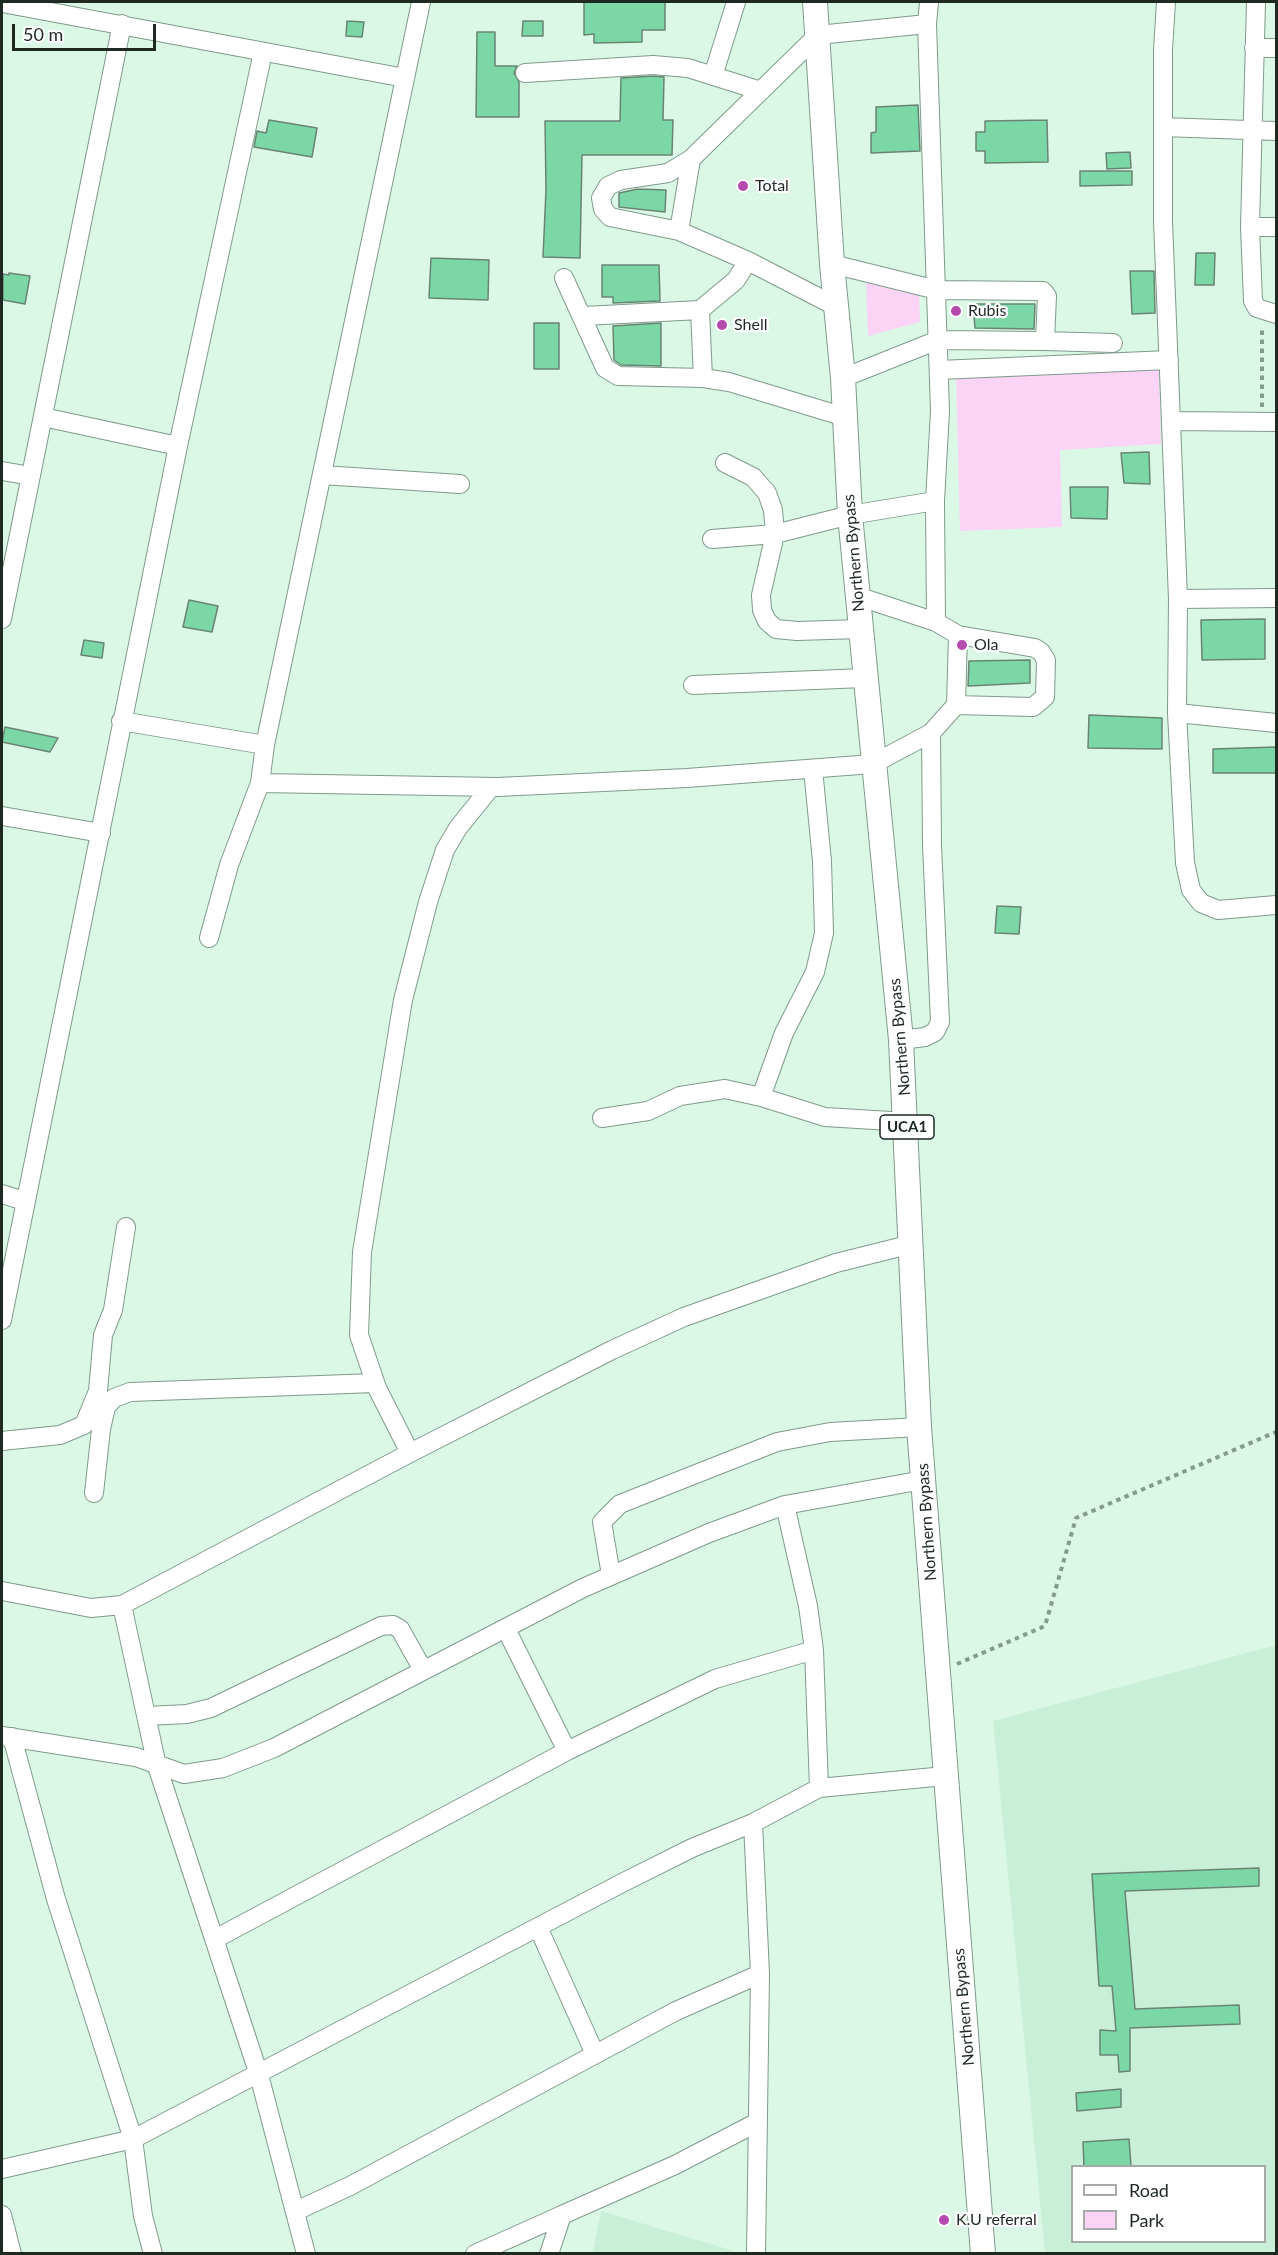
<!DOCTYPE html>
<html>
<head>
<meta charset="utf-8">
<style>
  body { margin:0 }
  #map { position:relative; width:1278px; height:2255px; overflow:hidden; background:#dbf8e7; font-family:Lato,sans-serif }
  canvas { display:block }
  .frame { position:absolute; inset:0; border:3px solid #1e2922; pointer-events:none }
  .legend { position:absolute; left:1071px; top:2165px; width:195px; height:78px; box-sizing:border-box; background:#fff; border:2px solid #a5a9a7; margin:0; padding:8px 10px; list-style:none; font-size:18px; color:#1e2922 }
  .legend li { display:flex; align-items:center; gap:12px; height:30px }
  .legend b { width:30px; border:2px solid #a5a9a7 }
  .scale { position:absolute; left:12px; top:24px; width:144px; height:27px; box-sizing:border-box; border:3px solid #1e2922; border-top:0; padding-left:8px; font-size:18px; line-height:21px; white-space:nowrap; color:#1e2922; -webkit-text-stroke:4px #fff; paint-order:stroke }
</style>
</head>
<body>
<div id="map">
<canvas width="1278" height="2255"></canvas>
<div class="frame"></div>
<ul class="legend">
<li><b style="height:8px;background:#fff"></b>Road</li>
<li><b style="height:16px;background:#fad3f5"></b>Park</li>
</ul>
<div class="scale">50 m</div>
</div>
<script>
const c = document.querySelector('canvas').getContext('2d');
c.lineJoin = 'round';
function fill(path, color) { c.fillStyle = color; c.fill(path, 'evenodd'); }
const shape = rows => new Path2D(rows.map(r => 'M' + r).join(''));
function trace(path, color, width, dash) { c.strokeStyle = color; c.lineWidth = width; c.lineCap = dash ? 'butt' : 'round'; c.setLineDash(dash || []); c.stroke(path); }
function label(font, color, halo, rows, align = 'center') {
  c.font = font + ' Lato,sans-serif'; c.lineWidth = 4.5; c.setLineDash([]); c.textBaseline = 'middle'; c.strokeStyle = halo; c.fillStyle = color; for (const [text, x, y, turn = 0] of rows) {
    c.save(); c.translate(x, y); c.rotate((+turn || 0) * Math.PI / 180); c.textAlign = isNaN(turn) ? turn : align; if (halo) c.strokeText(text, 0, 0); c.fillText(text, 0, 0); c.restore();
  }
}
const built = shape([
  [1276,1645,1276,2253,1045,2253,993,1721],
  [1072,2166,1264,2166,1264,2242,1072,2242],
  [601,2211,734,2251,734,2253,593,2253]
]);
const green = shape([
  [866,282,919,291,920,322,868,336],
  [1159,367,1161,444,1060,450,1062,527,960,531,956,374]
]);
const building = shape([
  [584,2,665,2,665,30,642,30,642,42,594,43,594,34,584,35,584,2],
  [347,21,364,22,362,37,346,36,347,21],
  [523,21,543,21,543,36,522,36,523,21],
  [477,32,495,32,495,66,517,66,514,73,519,82,519,117,476,117,477,32],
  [653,76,664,77,663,120,673,120,672,155,582,155,580,258,543,257,546,190,545,121,620,121,621,78,653,76],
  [918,105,920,151,871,153,871,133,876,132,876,107,918,105],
  [269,120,317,128,312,157,254,147,257,131,266,133,269,120],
  [1047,120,1048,162,985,163,985,151,976,151,976,132,985,132,985,121,1047,120],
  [1130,152,1131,168,1107,169,1106,153,1130,152],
  [1080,171,1132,171,1132,185,1080,186,1080,171],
  [638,189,666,190,665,212,619,207,619,193,638,189],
  [1196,253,1215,253,1214,285,1195,285,1196,253],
  [431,258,489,260,488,300,429,298,431,258],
  [602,265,659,265,660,301,613,303,613,297,602,297,602,265],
  [1130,271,1154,271,1155,313,1132,314,1130,271],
  [9,273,30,276,25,304,3,300,3,274,9,275,9,273],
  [973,304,1035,304,1034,329,975,328,973,304],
  [534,323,559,323,559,369,534,369,534,323],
  [661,323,661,366,621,365,614,360,613,326,661,323],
  [1149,452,1150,484,1124,483,1121,453,1149,452],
  [1070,487,1108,487,1107,519,1071,518,1070,487],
  [189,600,218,606,212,632,183,627,189,600],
  [1265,619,1265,659,1202,660,1201,620,1265,619],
  [84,640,104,643,102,658,81,655,84,640],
  [1030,660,1030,683,968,686,969,661,1030,660],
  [1089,715,1162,718,1162,749,1088,748,1089,715],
  [5,727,58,738,50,752,2,742,5,727],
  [1276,747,1276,773,1213,773,1213,749,1276,747],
  [997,906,1021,907,1019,934,995,933,997,906],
  [1259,1868,1259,1886,1125,1891,1135,2009,1239,2005,1240,2024,1130,2028,1130,2071,1119,2072,1118,2055,1100,2055,1100,2030,1116,2031,1112,1986,1099,1986,1092,1874,1259,1868],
  [1121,2089,1121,2107,1077,2111,1076,2093,1121,2089],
  [1129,2139,1131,2166,1084,2166,1083,2142,1129,2139]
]);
const path = shape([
  [1262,407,1262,327],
  [957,1664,1045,1626,1076,1518,1276,1432]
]);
const minor = shape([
  [1166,2,1163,50,1163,221,1178,599,1177,713,1185,863,1191,890,1201,903,1218,910,1276,905],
  [1256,2,1250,227,1253,301,1257,308,1276,314],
  [2,3,405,78],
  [1254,48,1276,48],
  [525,73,653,65,688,68,761,91],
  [713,76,736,2],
  [1163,127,1276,131],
  [1250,227,1276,227],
  [679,231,691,159],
  [832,264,937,290,1043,291,1047,296,1045,341,938,340,843,378],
  [564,278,605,368,618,376,703,378,729,382,845,417],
  [837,307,748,261,679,231,610,217,603,209,601,198,608,186,621,180,668,173,691,159,818,35,927,24],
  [700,310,703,378],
  [584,316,700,310,736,280,748,261],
  [1045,341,1113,343],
  [939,370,1169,360],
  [43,417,178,446],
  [1172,421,1276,422],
  [725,463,753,477,767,493,773,510,775,534,761,595,762,610,767,621,776,629,797,631,860,629],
  [2,471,31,476],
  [322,475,460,484],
  [712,539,775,534,850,515,935,501],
  [857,596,936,622],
  [1178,599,1276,598],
  [2,619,122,24],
  [693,685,864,678],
  [956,705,1033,707,1045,697,1046,660,1041,652,1035,648,958,635],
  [1177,713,1276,723],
  [121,721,265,745],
  [813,769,822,861,824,933,815,972,784,1033,761,1097,825,1117,907,1122],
  [260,783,498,787,687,778,873,764,931,733],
  [2,816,101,833],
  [209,938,229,865,260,783,265,745,421,2],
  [901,1040,925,1037,935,1032,940,1022,932,845,931,733,956,705,958,635,936,622,935,501,940,411,927,24,929,2],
  [602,1118,648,1111,680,1096,725,1089,761,1097],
  [2,1194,24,1201],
  [2,1320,178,446,263,52],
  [2,1441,60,1435,84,1425,98,1391,103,1335,113,1310,126,1227],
  [410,1453,377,1388,359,1335,362,1252,403,1000,428,902,445,850,458,828,491,787],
  [94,1493,101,1429,106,1407,114,1398,130,1392,375,1383],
  [785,1505,808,1606,814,1650,819,1788],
  [611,1575,602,1522,620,1504,777,1442,830,1432,919,1427],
  [2,1591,91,1608,122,1605,410,1453,612,1350,684,1317,836,1263,912,1244],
  [122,1605,157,1766,259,2075,306,2254],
  [506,1629,567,1751],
  [147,1716,187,1714,211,1708,381,1626,393,1625,400,1629,423,1670],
  [2,1736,136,1757,184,1774,223,1768,274,1748,583,1588,709,1533,785,1505,923,1480],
  [12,1737,56,1899,133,2139,143,2216,153,2254],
  [753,1823,760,1974,756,2254],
  [538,1927,595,2054],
  [215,1939,567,1751,715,1679,814,1650],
  [2,2169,133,2139,622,1883,692,1848,753,1823,819,1788,945,1776],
  [296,2211,350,2186,676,2011,760,1974],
  [2,2215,12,2254],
  [475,2254,562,2215],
  [549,2254,562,2215,675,2165,756,2123]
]);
const major = shape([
  [815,2,832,264,843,378,850,515,901,1040,919,1427,983,2254]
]);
const markers = [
  [743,186,6,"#b44bad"],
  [956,311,6,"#b44bad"],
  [722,325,6,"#b44bad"],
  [962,645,6,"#b44bad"],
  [944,2220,6,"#b44bad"]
];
const shields = [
  [907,1127,54]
];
const shieldNames = [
  ["UCA1",907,1127]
];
const poiNames = [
  ["Total",755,186],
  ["Rubis",968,311],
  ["Shell",734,325],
  ["Ola",974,645],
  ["K.U referral",956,2220]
];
const streetNames = [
  ["Northern Bypass",854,553,-95],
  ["Northern Bypass",900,1037,-95],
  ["Northern Bypass",927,1522,-94],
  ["Northern Bypass",964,2007,-95]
];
fill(built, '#caefd9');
fill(green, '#fad3f5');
fill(building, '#7cd7a7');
trace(building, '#698475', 1.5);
trace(minor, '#7f9a8a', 20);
trace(major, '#7f9a8a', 26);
trace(path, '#869b8f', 4, [4.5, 4.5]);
trace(minor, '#fff', 18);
trace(major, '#fff', 24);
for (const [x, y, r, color] of markers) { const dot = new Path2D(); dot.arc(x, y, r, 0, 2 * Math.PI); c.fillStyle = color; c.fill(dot); trace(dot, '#fff', 2); }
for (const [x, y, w] of shields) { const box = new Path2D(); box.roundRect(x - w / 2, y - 12, w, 24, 4.5); c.fillStyle = '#fff'; c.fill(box); trace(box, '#1e2922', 1.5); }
label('bold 15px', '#1e2922', null, shieldNames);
label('16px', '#1e2922', '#fff', poiNames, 'left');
label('16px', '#1e2922', '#fff', streetNames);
</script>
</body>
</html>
